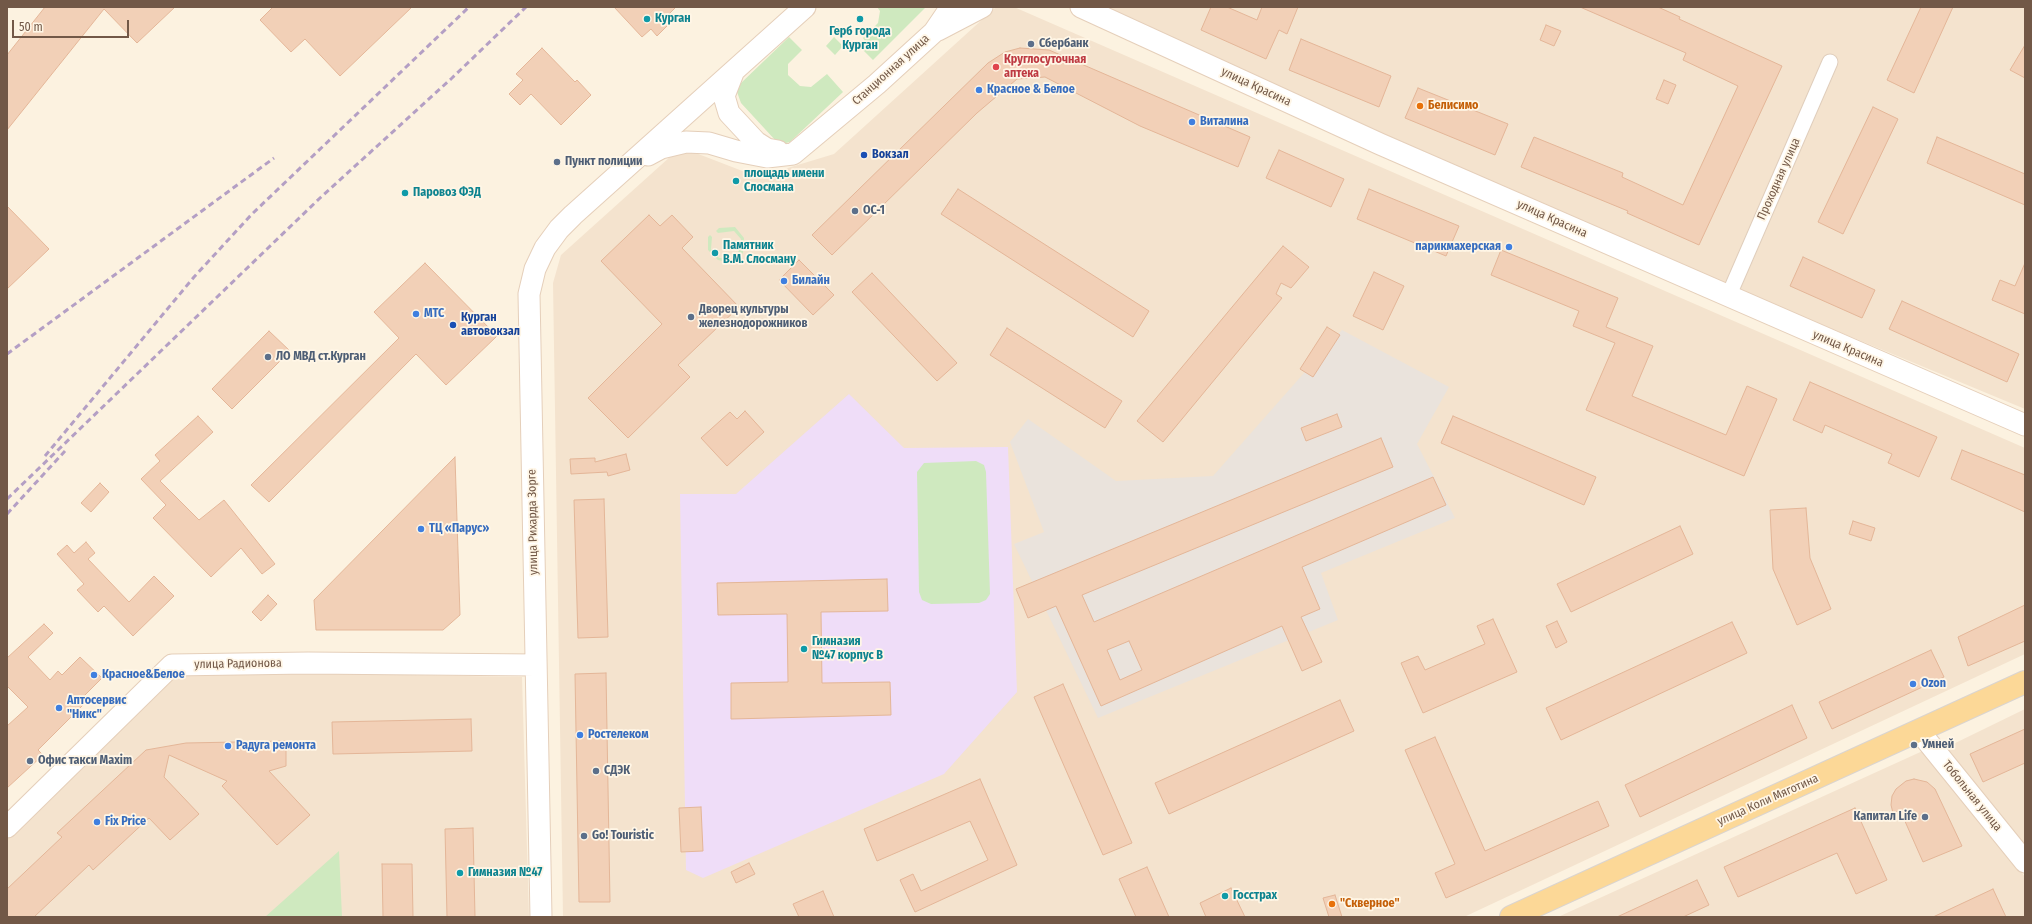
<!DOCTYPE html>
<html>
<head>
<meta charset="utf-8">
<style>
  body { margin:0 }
  #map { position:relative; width:2032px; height:924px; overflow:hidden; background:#fcf2e0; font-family:"Fira Sans Condensed",sans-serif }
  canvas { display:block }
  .frame { position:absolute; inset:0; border:8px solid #725847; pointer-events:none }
  .scale { position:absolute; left:12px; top:20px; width:117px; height:18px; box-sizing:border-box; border:2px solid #725847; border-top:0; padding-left:5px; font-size:12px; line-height:14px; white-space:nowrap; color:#725847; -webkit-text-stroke:3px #fff6e6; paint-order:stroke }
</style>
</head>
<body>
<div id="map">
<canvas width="2032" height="924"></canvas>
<div class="frame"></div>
<div class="scale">50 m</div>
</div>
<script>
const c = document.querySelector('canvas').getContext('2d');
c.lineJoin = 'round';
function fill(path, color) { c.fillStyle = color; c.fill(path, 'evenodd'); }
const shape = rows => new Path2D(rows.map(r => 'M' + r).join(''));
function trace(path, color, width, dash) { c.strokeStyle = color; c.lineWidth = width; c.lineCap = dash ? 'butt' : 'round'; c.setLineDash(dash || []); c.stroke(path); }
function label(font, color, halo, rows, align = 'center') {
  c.font = font + ' "Fira Sans Condensed",sans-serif'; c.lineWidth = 3.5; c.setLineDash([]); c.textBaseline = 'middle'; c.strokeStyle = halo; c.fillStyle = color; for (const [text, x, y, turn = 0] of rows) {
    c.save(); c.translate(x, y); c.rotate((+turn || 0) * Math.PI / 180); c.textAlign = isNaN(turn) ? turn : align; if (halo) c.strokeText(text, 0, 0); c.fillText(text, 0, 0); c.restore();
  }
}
const residential = shape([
  [996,7,1014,7,2025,448,2025,654,1464,917,563,917,553,283,561,255,671,156,688,150,758,177,834,154],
  [1088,7,2025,7,2025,409,1625,243],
  [179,671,522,677,529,917,7,917,7,839],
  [2025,709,2025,844,1943,749],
  [1927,749,2025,877,2025,917,1558,917]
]);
const industrial = shape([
  [1342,330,1449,387,1417,444,1455,518,1321,573,1338,620,1098,718,1014,544,1044,532,1010,442,1028,419,1116,481,1213,476]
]);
const education = shape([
  [849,394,904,448,1008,447,1017,692,944,774,703,878,686,870,680,494,736,494]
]);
const green = shape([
  [877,7,926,7,873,60,862,49,867,44,863,38,878,23,880,11],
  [789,37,802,50,788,64,788,75,800,86,811,87,827,74,843,92,790,142,782,144,776,141,741,103,737,92,741,83],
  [834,37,843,46,835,55,826,46],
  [735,227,744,238,743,253,740,255,738,254,741,239,734,231,718,233,716,231,719,228],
  [710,235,712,237,711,249,719,258,731,259,733,258,735,260,732,263,718,260,708,250,708,237],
  [976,461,984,465,986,472,990,594,986,600,979,603,931,604,922,600,919,592,917,472,924,463],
  [339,851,342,917,265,917]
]);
const building = shape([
  [45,7,175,7,137,43,104,9,7,130,7,55,45,7],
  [273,7,412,7,340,76,305,39,291,52,260,20,273,7],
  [614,7,676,7,666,17,671,22,657,36,651,29,642,37,614,7],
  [1211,7,1227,7,1257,20,1262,7,1298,7,1287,34,1279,30,1266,59,1201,30,1211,7],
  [1580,7,1658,7,1680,17,1679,19,1782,66,1699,245,1627,213,1628,211,1521,167,1534,137,1623,173,1622,177,1683,205,1738,86,1683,60,1686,53,1580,7],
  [1921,7,1953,7,1914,93,1887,80,1921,7],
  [1546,25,1561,31,1554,46,1540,40,1546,25],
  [1301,39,1391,76,1379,107,1289,70,1301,39],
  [2025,45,2025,78,2010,70,2025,45],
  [542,48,575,82,577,80,591,95,561,125,531,94,520,105,509,94,523,80,516,74,542,48],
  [1020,48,1049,50,1250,137,1238,167,1140,126,1045,77,1017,79,977,113,832,255,812,235,988,63,1005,52,1020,48],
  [1664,80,1676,85,1668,104,1656,99,1664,80],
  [1418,88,1508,124,1495,155,1405,118,1418,88],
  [1873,107,1898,119,1843,234,1818,222,1873,107],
  [1937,137,2025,174,2025,205,1927,163,1937,137],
  [1279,150,1344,179,1331,207,1266,178,1279,150],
  [958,189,1149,311,1133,337,941,214,958,189],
  [1369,189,1459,226,1446,256,1357,219,1369,189],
  [7,206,49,249,7,289,7,206],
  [649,215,660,226,672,215,693,237,682,248,739,307,678,365,690,377,628,438,588,398,662,324,601,261,649,215],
  [1283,246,1309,267,1291,288,1281,283,1276,294,1282,298,1163,442,1137,421,1283,246],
  [1501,250,1618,298,1606,327,1653,346,1632,396,1726,435,1747,386,1777,399,1744,476,1586,410,1615,343,1573,326,1579,311,1491,275,1501,250],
  [1803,257,1875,290,1862,318,1790,286,1803,257],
  [799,260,834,295,813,315,779,280,799,260],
  [425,263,497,336,446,385,416,354,269,502,251,485,399,338,374,312,425,263],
  [2025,263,2025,314,1992,300,2000,280,2015,286,2025,263],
  [1374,272,1404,286,1383,330,1353,316,1374,272],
  [872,273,957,363,937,381,852,292,872,273],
  [1902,301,2019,354,2007,382,1889,329,1902,301],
  [1327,327,1340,335,1313,377,1300,369,1327,327],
  [1007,328,1122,401,1105,428,990,355,1007,328],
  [269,331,290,351,232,409,212,389,269,331],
  [1810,382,1937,437,1919,477,1888,463,1892,454,1825,425,1822,433,1793,420,1810,382],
  [745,411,764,432,727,466,701,438,730,412,737,419,745,411],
  [1337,414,1342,427,1306,441,1301,428,1337,414],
  [198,416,213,432,160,481,199,520,224,500,275,564,262,574,241,548,211,577,153,518,166,505,141,479,160,461,155,455,198,416],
  [1453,416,1596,477,1584,505,1441,443,1453,416],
  [1381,438,1393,467,1082,595,1094,622,1433,477,1446,505,1302,567,1320,609,1301,617,1322,662,1302,671,1282,626,1101,706,1056,606,1028,618,1016,589,1381,438],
  [1129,641,1142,670,1120,680,1107,650,1129,641],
  [1962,450,2025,475,2025,512,1951,479,1962,450],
  [626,454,630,470,608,476,607,472,571,474,570,459,595,458,595,462,626,454],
  [455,457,460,615,443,630,316,630,314,600,455,457],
  [100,483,109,492,91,512,81,503,100,483],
  [604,499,608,637,578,638,574,500,604,499],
  [1806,508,1810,558,1831,609,1797,625,1773,569,1770,510,1806,508],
  [1853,521,1875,528,1871,541,1849,534,1853,521],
  [1680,526,1693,554,1571,612,1557,584,1680,526],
  [86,542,95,553,88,559,129,602,154,576,174,596,133,636,104,606,98,612,77,590,84,584,57,554,67,545,74,553,86,542],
  [887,579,888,611,821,612,822,683,890,682,891,715,731,719,731,683,788,682,787,614,718,615,717,583,887,579],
  [268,595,277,604,261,621,252,612,268,595],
  [2025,605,2025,641,1968,666,1958,637,2025,605],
  [1493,619,1517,672,1423,713,1401,663,1418,656,1425,670,1485,644,1477,626,1493,619],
  [1557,621,1567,642,1556,648,1546,626,1557,621],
  [1732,622,1747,653,1561,740,1546,708,1732,622],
  [44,624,53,633,28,657,50,680,58,671,62,675,80,657,102,678,83,697,87,701,38,750,43,755,7,788,7,726,28,707,7,686,7,658,44,624],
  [1931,650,1944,677,1832,729,1819,702,1931,650],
  [606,673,610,902,579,902,575,674,606,673],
  [1063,684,1132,843,1103,855,1034,697,1063,684],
  [1340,700,1354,731,1169,814,1155,783,1340,700],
  [1792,705,1807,738,1640,817,1625,785,1792,705],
  [471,719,472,751,333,754,332,722,471,719],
  [2025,729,2025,763,1983,782,1970,754,2025,729],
  [1435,737,1485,851,1598,801,1609,826,1446,898,1435,873,1455,864,1405,750,1435,737],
  [286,741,286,766,269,771,310,815,277,845,222,786,227,781,169,755,164,777,199,814,170,840,149,818,93,870,89,865,34,917,7,917,7,889,62,837,57,833,146,750,186,743,286,741],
  [980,779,1017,865,915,912,900,880,913,874,921,891,988,860,970,821,877,861,864,829,980,779],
  [1914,779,1927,782,1935,789,1962,846,1923,862,1900,810,1893,813,1891,805,1892,796,1896,789,1906,781,1914,779],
  [701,807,703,851,681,852,679,808,701,807],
  [1855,808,1887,880,1856,894,1837,853,1738,897,1724,867,1855,808],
  [473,828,475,917,447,917,445,829,473,828],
  [749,863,755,874,736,883,731,872,749,863],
  [382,864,412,864,413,917,383,917,382,864],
  [1147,867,1169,917,1136,917,1119,879,1147,867],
  [1697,880,1709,905,1683,917,1617,917,1697,880],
  [1231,888,1245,917,1206,917,1200,903,1231,888],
  [1993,889,2006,917,1933,917,1993,889],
  [823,891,834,917,799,917,793,904,823,891],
  [1335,895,1342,917,1329,917,1323,898,1335,895]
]);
const street = shape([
  [1728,297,1830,62]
]);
const secondary = shape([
  [1081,7,1380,144,2025,425],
  [938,30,982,7],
  [733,73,724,96,729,113,756,142,767,149,778,151],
  [648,155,661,148,686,142,709,143,736,151,767,157,793,154,877,84,934,32,951,7],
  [1919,731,2025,862],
  [7,827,172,665,308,663,536,665],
  [541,917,529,294,535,269,545,248,559,229,573,215,805,7]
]);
const primary = shape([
  [1511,917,2025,682]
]);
const rail = shape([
  [7,354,274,158],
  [45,456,194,277,252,214,469,7],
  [7,499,320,198,452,78,526,7],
  [7,514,65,451]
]);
const markers = [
  [647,19,4,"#0f9aa8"],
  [860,19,4,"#0f9aa8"],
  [1031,44,4,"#5c6f8a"],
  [996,67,4,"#e0444e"],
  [979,90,4,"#3f7fe0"],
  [1420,106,4,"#e8710a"],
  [1192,122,4,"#3f7fe0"],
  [864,155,4,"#1a4fb4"],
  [557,162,4,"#5c6f8a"],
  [736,181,4,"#0f9aa8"],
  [405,193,4,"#0f9aa8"],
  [855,211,4,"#5c6f8a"],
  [1509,247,4,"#3f7fe0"],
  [715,253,4,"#0f9aa8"],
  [784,281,4,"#3f7fe0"],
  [416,314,4,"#3f7fe0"],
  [691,317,4,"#5c6f8a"],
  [453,325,4,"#1a4fb4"],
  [268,357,4,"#5c6f8a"],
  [421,529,4,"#3f7fe0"],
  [804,649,4,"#0f9aa8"],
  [94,675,4,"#3f7fe0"],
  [1913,684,4,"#3f7fe0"],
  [59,708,4,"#3f7fe0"],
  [580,735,4,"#3f7fe0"],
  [1914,745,4,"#5c6f8a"],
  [228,746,4,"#3f7fe0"],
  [30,761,4,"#5c6f8a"],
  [596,771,4,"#5c6f8a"],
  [1925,817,4,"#5c6f8a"],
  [97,822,4,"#3f7fe0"],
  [584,836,4,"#5c6f8a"],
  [460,873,4,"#0f9aa8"],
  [1225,896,4,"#0f9aa8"],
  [1332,904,4,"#e8710a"]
];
const cultureNames = [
  ["Курган",655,19],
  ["Герб города",860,32,"center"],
  ["Курган",860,46,"center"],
  ["площадь имени",744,174],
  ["Слосмана",744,188],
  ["Паровоз ФЭД",413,193],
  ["Памятник",723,246],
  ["В.М. Слосману",723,260],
  ["Гимназия",812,642],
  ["№47 корпус В",812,656],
  ["Гимназия №47",468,873],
  ["Госстрах",1233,896]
];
const serviceNames = [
  ["Сбербанк",1039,44],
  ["Пункт полиции",565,162],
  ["ОС-1",863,211],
  ["Дворец культуры",699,310],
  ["железнодорожников",699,324],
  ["ЛО МВД ст.Курган",276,357],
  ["Умней",1922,745],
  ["Офис такси Maxim",38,761],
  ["СДЭК",604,771],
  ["Капитал Life",1917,817,"right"],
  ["Go! Touristic",592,836]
];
const healthNames = [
  ["Круглосуточная",1004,60],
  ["аптека",1004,74]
];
const streetNames = [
  ["Станционная улица",891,70,-42],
  ["улица Красина",1256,87,25],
  ["Проходная улица",1779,179,-66],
  ["улица Красина",1552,219,24],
  ["улица Красина",1848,349,23],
  ["улица Рихарда Зорге",533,522,-91],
  ["улица Радионова",238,664,-1],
  ["Тобольная улица",1972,796,51],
  ["улица Коли Мяготина",1768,800,-24]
];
const shopNames = [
  ["Красное & Белое",987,90],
  ["Виталина",1200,122],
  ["парикмахерская",1501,247,"right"],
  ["Билайн",792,281],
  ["МТС",424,314],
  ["ТЦ «Парус»",429,529],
  ["Красное&Белое",102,675],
  ["Ozon",1921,684],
  ["Аптосервис",67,701],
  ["\"Никс\"",67,715],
  ["Ростелеком",588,735],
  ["Радуга ремонта",236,746],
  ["Fix Price",105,822]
];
const foodNames = [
  ["Белисимо",1428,106],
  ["\"Скверное\"",1340,904]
];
const transitNames = [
  ["Вокзал",872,155],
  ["Курган",461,318],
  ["автовокзал",461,332]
];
fill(residential, '#f4e3ce');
fill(industrial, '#eae3dc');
fill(education, '#efddf8');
fill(green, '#cfe9bf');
fill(building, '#f2d0b7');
trace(building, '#e4b698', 1);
trace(street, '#e0cebc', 17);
trace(secondary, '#e5cfba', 23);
trace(primary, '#dad4cf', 24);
trace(street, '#fff', 15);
trace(secondary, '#fff', 21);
trace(primary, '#fcd897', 22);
trace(rail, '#b49fc4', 3, [6, 4]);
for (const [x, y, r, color] of markers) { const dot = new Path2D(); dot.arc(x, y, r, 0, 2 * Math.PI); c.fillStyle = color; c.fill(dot); trace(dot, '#fff6e6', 1.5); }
label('bold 12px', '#0d838f', '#fff6e6', cultureNames, 'left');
label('bold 12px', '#4e5e75', '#fff6e6', serviceNames, 'left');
label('bold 12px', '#be3a42', '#fff6e6', healthNames, 'left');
label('12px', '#725847', '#fff6e6', streetNames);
label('bold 12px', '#366cbe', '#fff6e6', shopNames, 'left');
label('bold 12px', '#c56008', '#fff6e6', foodNames, 'left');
label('bold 12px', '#164399', '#fff6e6', transitNames, 'left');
</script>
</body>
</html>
